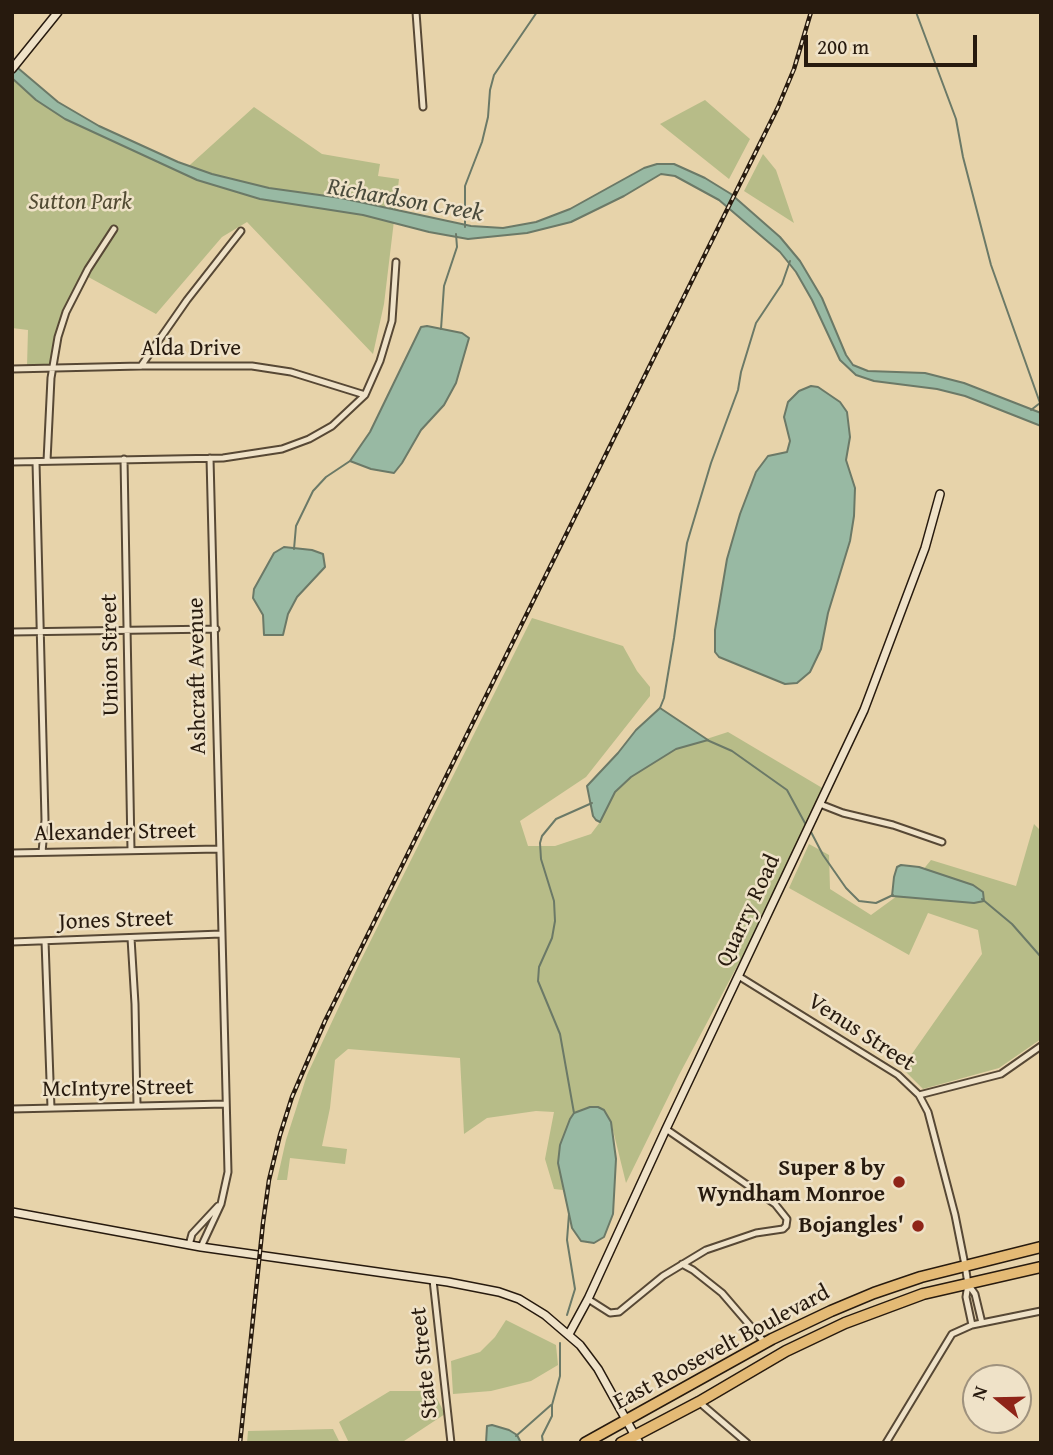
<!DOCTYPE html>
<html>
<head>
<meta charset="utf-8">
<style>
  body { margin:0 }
  #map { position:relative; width:1053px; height:1455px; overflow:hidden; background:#e7d3aa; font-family:"Gentium Book Plus",serif }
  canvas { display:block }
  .frame { position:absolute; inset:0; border:14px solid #271a0e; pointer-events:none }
  .north { position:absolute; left:962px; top:1364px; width:70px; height:70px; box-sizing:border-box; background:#efe2c8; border:2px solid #9f927e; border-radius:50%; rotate:289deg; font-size:19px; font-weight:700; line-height:28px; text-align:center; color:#271a0e }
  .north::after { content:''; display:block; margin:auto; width:24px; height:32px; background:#8f2418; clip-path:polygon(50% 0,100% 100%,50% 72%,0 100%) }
  .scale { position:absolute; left:804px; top:35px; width:173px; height:32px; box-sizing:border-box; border:4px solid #271a0e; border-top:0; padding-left:9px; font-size:21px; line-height:24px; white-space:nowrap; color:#271a0e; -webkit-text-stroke:5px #efe2c8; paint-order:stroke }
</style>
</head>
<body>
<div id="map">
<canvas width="1053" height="1455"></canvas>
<div class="frame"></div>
<div class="north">N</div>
<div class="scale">200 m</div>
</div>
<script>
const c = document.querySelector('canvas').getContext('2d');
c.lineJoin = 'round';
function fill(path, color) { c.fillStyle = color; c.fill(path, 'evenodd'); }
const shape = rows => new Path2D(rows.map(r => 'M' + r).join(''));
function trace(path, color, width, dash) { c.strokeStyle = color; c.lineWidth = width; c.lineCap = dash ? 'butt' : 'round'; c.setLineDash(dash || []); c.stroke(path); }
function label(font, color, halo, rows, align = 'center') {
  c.font = font + ' "Gentium Book Plus",serif'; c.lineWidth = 5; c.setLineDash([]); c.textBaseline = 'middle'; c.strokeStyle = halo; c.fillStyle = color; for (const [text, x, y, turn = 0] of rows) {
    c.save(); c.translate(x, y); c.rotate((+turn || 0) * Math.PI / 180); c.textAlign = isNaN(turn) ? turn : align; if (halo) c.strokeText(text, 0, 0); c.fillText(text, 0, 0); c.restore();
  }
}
const green = shape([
  [13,79,36,100,65,119,181,173,254,107,322,154,380,164,378,176,399,179,384,304,373,354,247,222,222,237,156,314,81,273,65,308,49,365,27,366,28,330,12,328],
  [705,100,750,139,729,179,660,124],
  [763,154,776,170,794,223,744,191],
  [532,618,623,646,637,671,650,687,650,696,586,777,520,821,528,846,555,846,591,834,600,822,615,792,631,777,676,749,728,732,824,789,766,912,679,1075,626,1183,611,1122,570,1119,558,1158,563,1190,554,1189,545,1159,554,1112,536,1111,487,1118,464,1134,460,1058,348,1049,335,1060,330,1108,322,1146,347,1149,345,1164,290,1158,287,1180,277,1180,286,1140,307,1075,359,964],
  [1034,824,1041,831,1041,1039,999,1068,923,1089,902,1068,982,954,978,930,928,913,909,955,789,888,809,844,829,855,830,889,871,915,908,888,931,860,1016,886],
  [506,1320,556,1345,558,1365,531,1381,491,1391,453,1394,451,1361,480,1352,495,1337],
  [390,1391,433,1391,445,1414,401,1443,349,1443,339,1422],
  [333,1429,340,1443,247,1443,248,1431]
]);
const water = shape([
  [12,63,58,102,99,126,178,162,212,174,269,188,341,198,471,226,503,228,536,222,570,209,644,168,657,164,674,164,705,178,731,194,780,237,800,261,822,298,846,355,853,365,868,371,925,373,964,383,1041,413,1041,426,965,396,937,389,874,381,856,375,840,360,812,300,796,272,780,252,719,200,675,176,661,174,624,196,571,222,527,233,468,239,429,232,363,215,260,199,197,180,65,119,36,100,13,79,12,63],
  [427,326,462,333,469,338,456,383,444,405,421,430,402,463,394,473,371,469,350,461,370,432,421,327,427,326],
  [811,386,818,387,840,402,847,412,850,437,846,460,855,488,854,516,850,541,828,613,821,649,810,672,797,683,785,684,719,657,715,652,715,630,727,559,740,514,756,472,768,456,787,452,790,441,784,417,788,402,799,391,811,386],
  [284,547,312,550,323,554,325,567,297,597,288,614,283,635,264,635,263,615,253,598,254,589,274,553,284,547],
  [660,708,708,740,676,749,631,777,615,792,600,822,596,820,593,816,587,786,618,753,636,730,660,708],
  [901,865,919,867,973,885,983,892,984,901,974,903,892,896,894,877,897,867,901,865],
  [590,1107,598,1107,604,1110,611,1122,616,1159,613,1214,604,1237,594,1243,581,1241,572,1228,558,1163,560,1145,570,1119,574,1113,590,1107],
  [492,1425,509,1430,517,1435,521,1443,486,1443,487,1426,492,1425]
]);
const stream = shape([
  [916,12,956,119,963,157,991,265,1040,403,1031,410],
  [465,227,465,186,482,142,488,117,490,90,494,75,537,12],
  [441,329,444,286,457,247,456,234],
  [294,549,296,526,313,491,326,477,350,461],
  [660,708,664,698,674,638,687,543,711,463,738,390,741,372,756,323,782,284,790,261],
  [707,740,732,751,787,790,806,825],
  [811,832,823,855,846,888,859,901,876,903,893,895],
  [982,899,1012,924,1041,957],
  [574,1113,560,1034,538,981,539,967,552,938,555,921,554,901,541,859,540,843,542,836,556,819,592,803],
  [567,1315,575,1289,567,1240,569,1214],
  [516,1436,551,1405],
  [543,1443,542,1436,552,1416,552,1405,560,1376,560,1343]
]);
const street = shape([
  [416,12,423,107],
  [141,366,187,300,241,231],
  [12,369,141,366,252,366,291,372,365,395],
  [124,459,131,850],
  [47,461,51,378,58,337,66,312,88,269,114,229],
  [12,462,223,458,282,449,309,439,332,426,365,395,380,361,392,321,396,262],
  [36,462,45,820,42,852],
  [12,632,216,629],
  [820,804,843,813,893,825,942,842],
  [12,853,219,849],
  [131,938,135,1004,137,1105],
  [45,941,51,1108],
  [12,942,221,934],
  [740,977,898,1075,919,1095,928,1112,955,1215,965,1265,968,1284,966,1297,972,1325],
  [919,1095,1001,1074,1041,1046],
  [12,1109,225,1104],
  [189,1245,192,1234,218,1206],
  [201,1247,221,1204,228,1172,210,458],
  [682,1264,693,1270,722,1293,765,1343],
  [433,1280,451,1443],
  [968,1284,975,1294,982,1323],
  [588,1299,610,1313,619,1312,663,1276,706,1250,756,1233,783,1229,786,1226,787,1219,775,1204,666,1129],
  [699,1402,747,1443],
  [886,1443,952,1334,972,1325,1041,1311]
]);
const secondary = shape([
  [12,69,58,12],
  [12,1212,201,1247,448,1282,499,1292,519,1299,545,1315,580,1345,598,1369,639,1443],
  [569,1334,588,1299,666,1129,864,710,925,548,940,494]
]);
const highway = shape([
  [585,1443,772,1339,831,1311,874,1293,921,1277,1041,1247],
  [621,1443,699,1402,786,1351,845,1323,923,1294,1041,1267]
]);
const rail = shape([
  [240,1443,263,1223,269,1180,280,1135,292,1097,325,1021,778,107,794,69,811,12]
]);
const markers = [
  [899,1182,7,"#8f2418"],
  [918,1226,7,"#8f2418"]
];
const parkNames = [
  ["Sutton Park",80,203]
];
const streetNames = [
  ["Alda Drive",191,349],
  ["Union Street",111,655,-91],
  ["Ashcraft Avenue",198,676,-91],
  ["Alexander Street",115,833,-1],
  ["Quarry Road",749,911,-65],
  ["Jones Street",116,921,-2],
  ["Venus Street",861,1033,33],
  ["McIntyre Street",118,1089,-1],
  ["East Roosevelt Boulevard",722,1348,-28],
  ["State Street",425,1363,-96]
];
const poiNames = [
  ["Super 8 by",885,1169],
  ["Wyndham Monroe",885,1195],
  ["Bojangles'",904,1226]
];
const waterNames = [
  ["Richardson Creek",405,201,10]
];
fill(green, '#b7bc88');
fill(water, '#98b9a3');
trace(water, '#6b7967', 2);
trace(stream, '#6b7967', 2);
trace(street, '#574835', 9);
trace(secondary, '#271a0e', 10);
trace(highway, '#271a0e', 13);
trace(street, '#efe2c8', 5);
trace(secondary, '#efe2c8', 7);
trace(highway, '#e4ba75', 10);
trace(rail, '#271a0e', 4.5);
trace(rail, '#efe2c8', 2, [5]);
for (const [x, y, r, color] of markers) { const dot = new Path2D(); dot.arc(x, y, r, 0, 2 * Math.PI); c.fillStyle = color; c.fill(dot); trace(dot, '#efe2c8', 2.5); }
label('italic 23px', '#524b33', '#efe2c8', parkNames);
label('23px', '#271a0e', '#efe2c8', streetNames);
label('bold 23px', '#271a0e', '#efe2c8', poiNames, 'right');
label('italic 24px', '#494a3b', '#efe2c8', waterNames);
</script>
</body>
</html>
